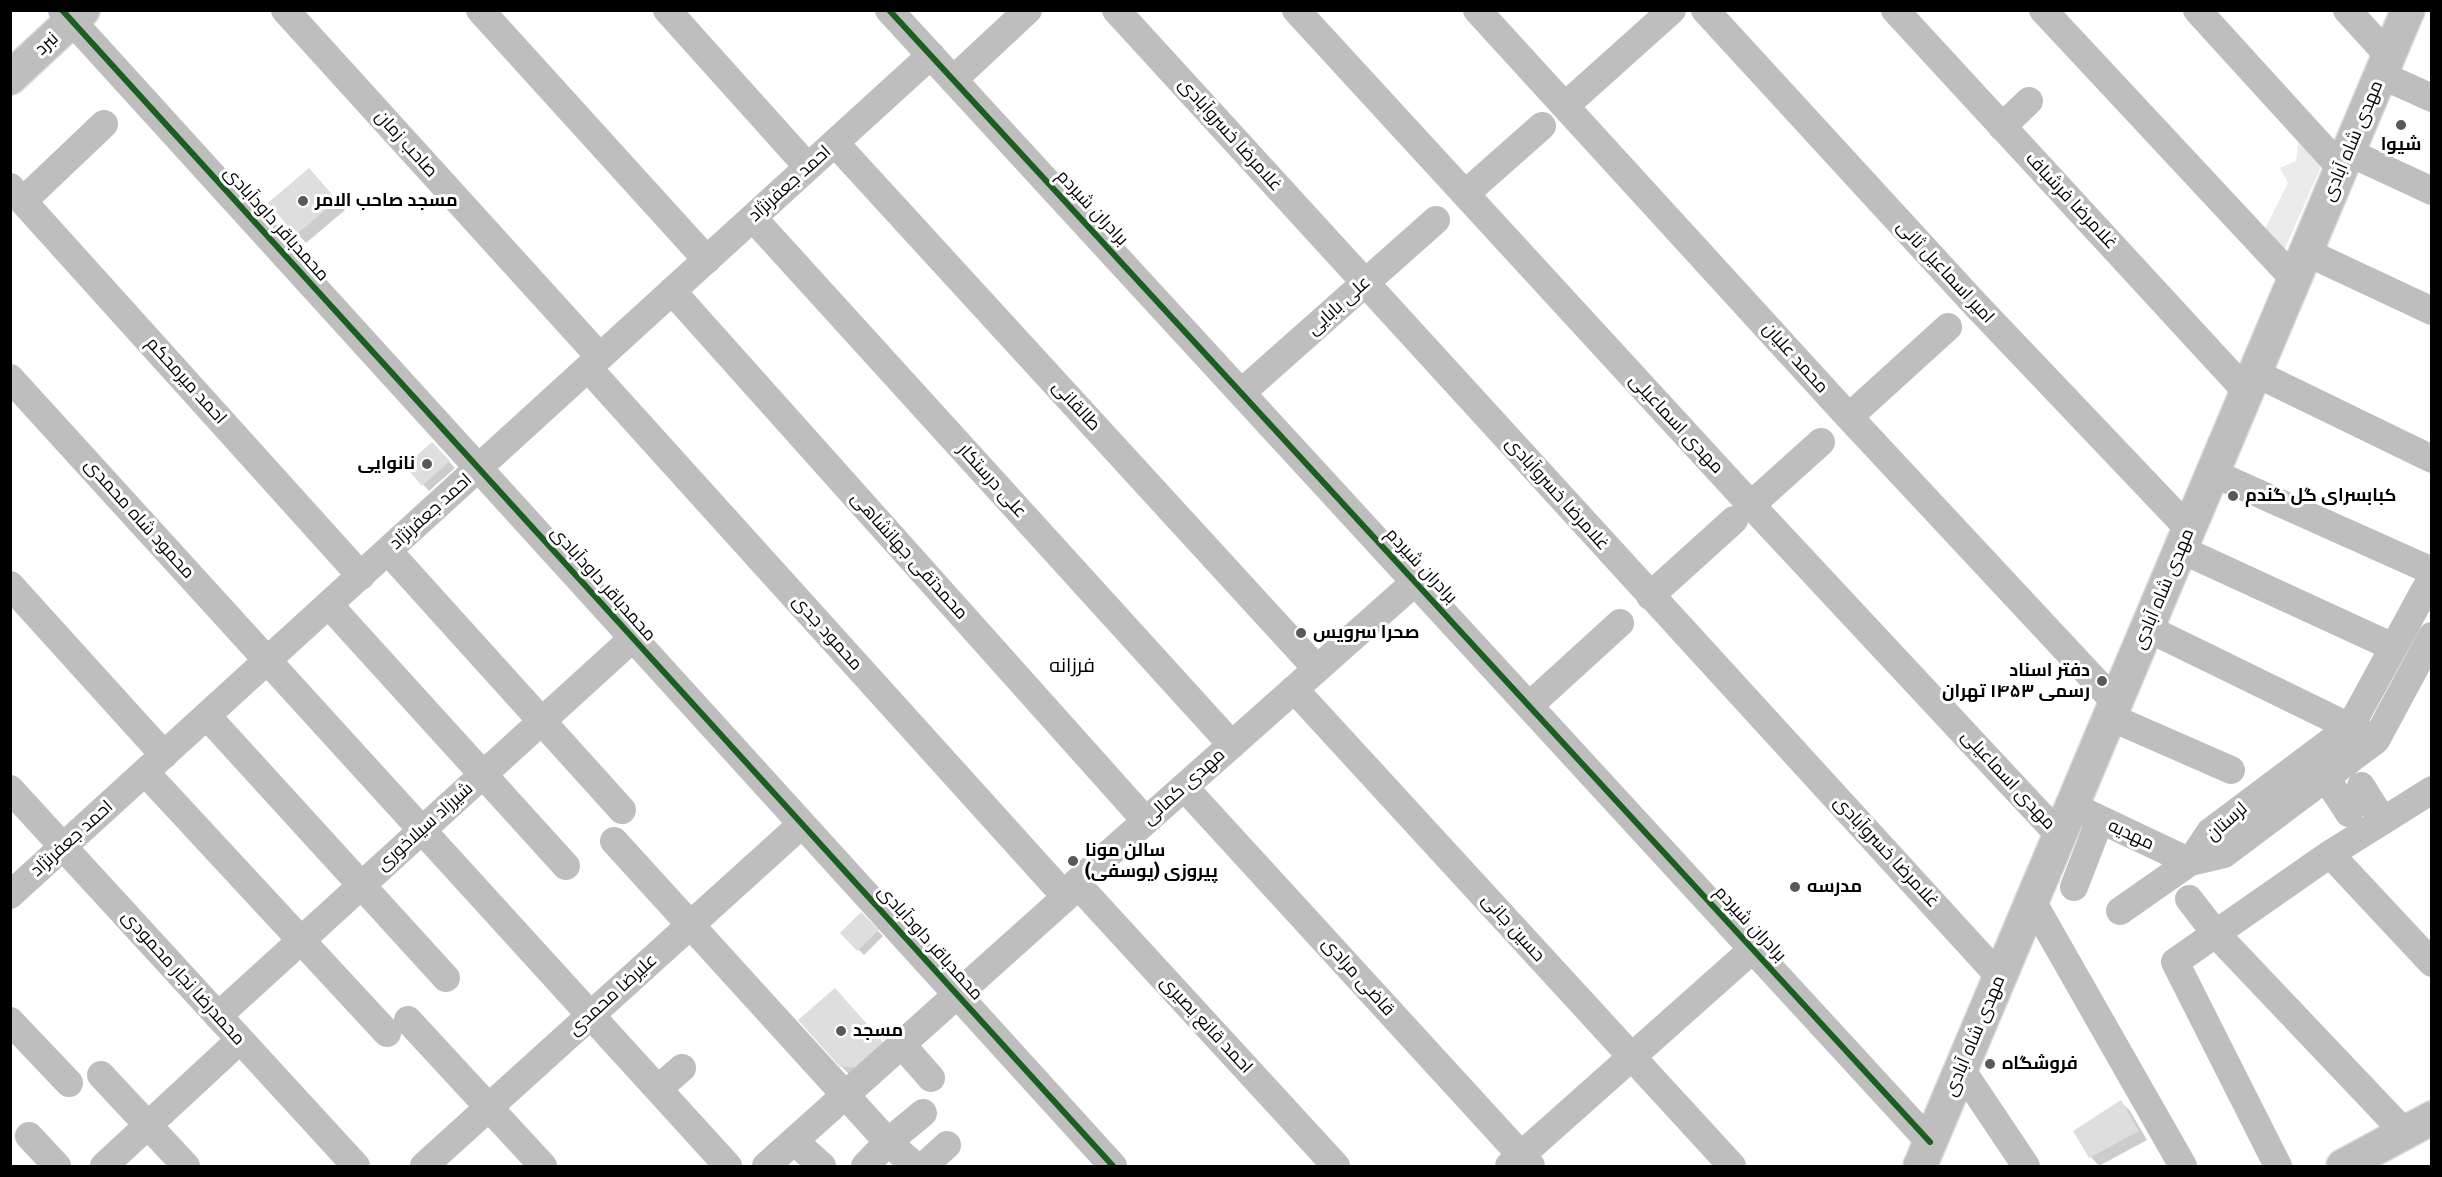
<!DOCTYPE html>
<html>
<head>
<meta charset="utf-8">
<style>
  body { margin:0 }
  #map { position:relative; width:2442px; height:1177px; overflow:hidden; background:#fff; font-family:"Fira Sans",sans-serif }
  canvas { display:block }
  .frame { position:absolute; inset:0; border:12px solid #000; pointer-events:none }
</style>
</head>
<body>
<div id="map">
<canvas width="2442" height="1177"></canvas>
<div class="frame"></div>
</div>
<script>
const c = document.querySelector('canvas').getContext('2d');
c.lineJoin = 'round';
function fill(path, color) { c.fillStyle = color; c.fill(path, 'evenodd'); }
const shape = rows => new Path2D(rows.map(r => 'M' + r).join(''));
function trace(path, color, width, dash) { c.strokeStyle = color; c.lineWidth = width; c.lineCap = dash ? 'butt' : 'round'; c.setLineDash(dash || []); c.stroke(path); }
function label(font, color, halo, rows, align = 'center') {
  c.font = font + ' "Fira Sans",Cairo,sans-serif'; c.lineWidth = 6; c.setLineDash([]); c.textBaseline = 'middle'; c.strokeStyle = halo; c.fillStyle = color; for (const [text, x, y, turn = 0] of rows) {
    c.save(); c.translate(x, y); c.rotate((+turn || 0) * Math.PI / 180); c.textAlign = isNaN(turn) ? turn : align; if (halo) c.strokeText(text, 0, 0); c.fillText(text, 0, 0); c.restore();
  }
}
const green = shape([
  [2298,142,2321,167,2283,253,2265,229,2288,183,2280,168,2296,161]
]);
const shadow = shape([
  [318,179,345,210,306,243,270,203],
  [432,444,455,468,429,491,407,467],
  [861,914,883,936,864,955,842,933],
  [891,1052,850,1075,841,1066],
  [2121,1102,2130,1111,2147,1140,2099,1166,2091,1157]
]);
const building = shape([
  [309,168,337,200,296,235,268,203],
  [432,442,450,461,422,486,405,466],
  [861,912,879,930,857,951,840,933],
  [835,988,883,1042,856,1067,840,1067,798,1020],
  [2121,1100,2139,1131,2089,1158,2073,1131]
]);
const minor = shape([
  [62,10,1113,1166],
  [285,10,600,357],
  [480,10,707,260],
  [667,10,808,167],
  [889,10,1930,1142],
  [1116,10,2000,977],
  [1296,10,1751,505,2060,836],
  [1477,10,1849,417,2116,703],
  [1705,10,1974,303,2189,529],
  [1895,10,2247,392],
  [2043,10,2294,279],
  [2197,10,2341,168],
  [2347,10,2389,56],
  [2381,75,2432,98],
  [953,80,1028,10],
  [1565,106,1672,10],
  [2002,127,2029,101],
  [835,143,1317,669],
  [2348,152,2432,191],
  [10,187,361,576],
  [1465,194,1542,126],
  [23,201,104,124],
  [753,218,1232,745],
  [2306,252,2432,311],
  [672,291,1146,821],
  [588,368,1066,897],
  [2255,373,2432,459],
  [10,378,728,1166],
  [1241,393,1436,220],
  [1849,417,1948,327],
  [2213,473,2432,571],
  [1751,505,1821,442],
  [2180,549,2393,647],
  [388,551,622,810],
  [10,585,164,755],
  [1650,596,1734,520],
  [329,605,566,866],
  [2147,628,2364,734],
  [1294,689,1732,1166],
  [1529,706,1620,623],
  [207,716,446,978],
  [2110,717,2231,770],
  [145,772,387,1033],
  [2326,778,2349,813],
  [2361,786,2383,821],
  [1184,787,1531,1166],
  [10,789,356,1166],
  [2072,806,2190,862],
  [614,841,888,1142,915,1166],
  [2330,854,2432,963],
  [2190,862,2224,854,2376,740,2432,636],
  [1076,883,1336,1166],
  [2074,887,2100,820],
  [10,895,931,55],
  [2189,899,2216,934,2405,1133],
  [2032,901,2183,1166],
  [2120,911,2190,862,2210,832,2350,727,2432,577],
  [218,1016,633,638],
  [408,1020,543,1166],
  [10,1021,69,1083],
  [902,1045,931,1078],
  [1961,1069,2026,1166],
  [101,1075,186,1166],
  [658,1089,682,1068],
  [29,1136,57,1166],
  [794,1141,822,1166],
  [104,1166,240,1040],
  [424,1166,802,824],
  [766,1166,1066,897,1076,883,1415,582],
  [865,1166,888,1142,923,1113],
  [924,1166,947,1145],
  [1509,1166,1753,949],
  [2278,1166,2175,962,2330,854,2432,790]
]);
const major = shape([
  [10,78,83,10],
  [1920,1166,2408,10],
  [2343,1166,2432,1118]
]);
const cycleway = shape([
  [62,10,1113,1166],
  [889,10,1930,1142]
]);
const markers = [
  [2401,125,6,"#595959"],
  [303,201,6,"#595959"],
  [427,464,6,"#595959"],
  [2233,496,6,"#595959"],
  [1301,633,6,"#595959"],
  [2102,681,6,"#595959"],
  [1073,861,6,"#595959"],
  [1795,887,6,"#595959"],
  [841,1031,6,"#595959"],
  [1990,1064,6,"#595959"]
];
const streetNames = [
  ["نبرد",47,44,-43],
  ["غلامرضا خسروآبادی",1230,135,48],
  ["مهدی شاه آبادی",2353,141,-67],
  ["صاحب زمان",406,144,48],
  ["احمد جعفرنژاد",790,184,-42],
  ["غلامرضا فرشباف",2071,201,47],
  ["برادران شیردم",1092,208,47],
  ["محمدباقر داودآبادی",276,224,48],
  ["امیر اسماعیل ثانی",1945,272,47],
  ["علی بابایی",1339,306,-42],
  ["محمد علیان",1795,358,48],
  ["احمد میرمحکم",186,381,48],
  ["طالقانی",1076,406,47],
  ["مهدی اسماعیلی",1676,424,47],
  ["علی درستکار",992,481,48],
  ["غلامرضا خسروآبادی",1557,494,48],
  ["احمد جعفرنژاد",431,512,-42],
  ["محمود شاه محمدی",139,519,48],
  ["محمدتقی جهانشاهی",909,556,48],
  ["برادران شیردم",1421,566,47],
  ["محمدباقر داودآبادی",603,584,48],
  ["مهدی شاه آبادی",2164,589,-67],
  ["محمود جدی",827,633,48],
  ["مهدی اسماعیلی",2008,780,47],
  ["مهدی کمالی",1184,787,-42],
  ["لرستان",2227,822,-41],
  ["شیرزاد سیلاخوری",425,827,-42],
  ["مهدیه",2131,835,25],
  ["احمد جعفرنژاد",72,839,-42],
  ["غلامرضا خسروآبادی",1886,852,47],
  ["برادران شیردم",1750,924,47],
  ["حسین جانی",1513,928,48],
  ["محمدباقر داودآبادی",930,943,48],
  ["قاضی مرادی",1358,977,48],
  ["محمدرضا نجار محمودی",183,978,48],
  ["علیرضا محمدی",613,995,-42],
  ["احمد قانع بصیری",1206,1025,47],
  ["مهدی شاه آبادی",1975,1036,-67]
];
const poiNames = [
  ["شیوا",2401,145,"center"],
  ["مسجد صاحب الامر",315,201],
  ["نانوایی",415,464,"right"],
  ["کبابسرای گل گندم",2245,496],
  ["صحرا سرویس",1313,633],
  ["دفتر اسناد",2090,671,"right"],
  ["رسمی ۱۴۵۳ تهران",2090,692,"right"],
  ["سالن مونا",1085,851],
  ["پیروزی (یوسفی)",1085,872],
  ["مدرسه",1807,887],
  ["مسجد",853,1031],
  ["فروشگاه",2002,1064]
];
const neighbourhoodNames = [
  ["فرزانه",1072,666]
];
fill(green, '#ebebeb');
fill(shadow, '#0003');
fill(building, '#dedede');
trace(major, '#dbdbdb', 36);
trace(minor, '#bebebe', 28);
trace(major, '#bebebe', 33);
trace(cycleway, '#1b5e20', 6);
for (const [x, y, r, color] of markers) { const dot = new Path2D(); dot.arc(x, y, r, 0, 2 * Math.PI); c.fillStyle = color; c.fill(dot); trace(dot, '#fff', 2); }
label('18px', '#000', '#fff', streetNames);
label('bold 18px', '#000', '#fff', poiNames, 'left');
label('20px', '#000', '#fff', neighbourhoodNames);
</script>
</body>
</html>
